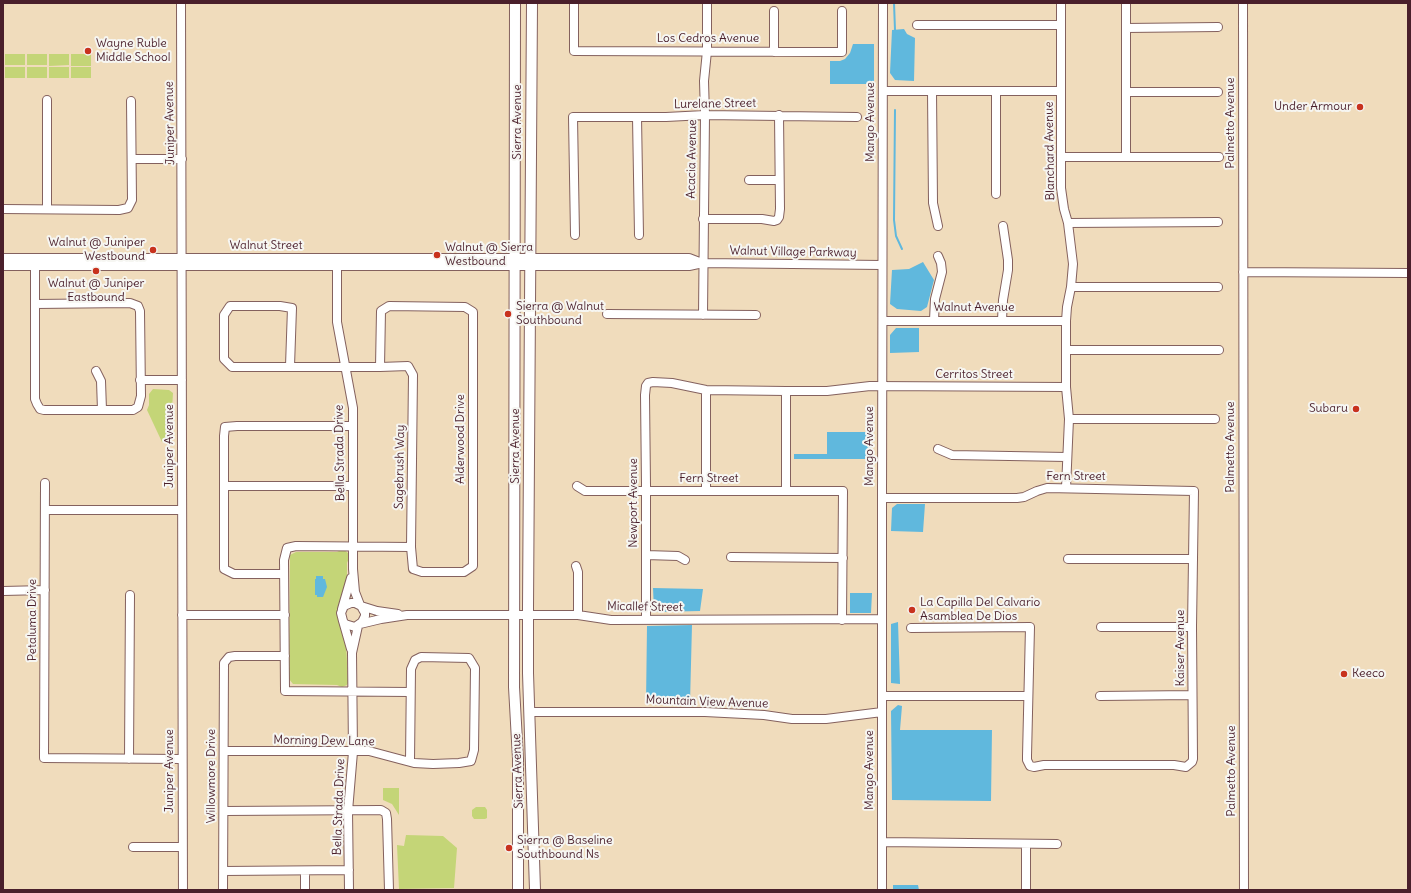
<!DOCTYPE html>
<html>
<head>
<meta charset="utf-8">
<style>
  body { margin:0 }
  #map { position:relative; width:1411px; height:893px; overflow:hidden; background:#f0dcbc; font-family:Delius,sans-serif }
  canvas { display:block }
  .frame { position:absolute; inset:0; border:4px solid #4a1f2b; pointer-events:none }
</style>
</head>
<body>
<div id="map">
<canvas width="1411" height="893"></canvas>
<div class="frame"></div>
</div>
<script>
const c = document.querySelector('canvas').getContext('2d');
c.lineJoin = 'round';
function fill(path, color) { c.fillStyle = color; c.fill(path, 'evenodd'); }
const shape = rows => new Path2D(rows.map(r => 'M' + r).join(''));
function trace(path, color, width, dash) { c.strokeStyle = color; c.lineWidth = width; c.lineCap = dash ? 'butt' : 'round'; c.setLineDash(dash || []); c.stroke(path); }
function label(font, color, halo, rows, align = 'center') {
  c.font = font + ' Delius,sans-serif'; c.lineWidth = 4; c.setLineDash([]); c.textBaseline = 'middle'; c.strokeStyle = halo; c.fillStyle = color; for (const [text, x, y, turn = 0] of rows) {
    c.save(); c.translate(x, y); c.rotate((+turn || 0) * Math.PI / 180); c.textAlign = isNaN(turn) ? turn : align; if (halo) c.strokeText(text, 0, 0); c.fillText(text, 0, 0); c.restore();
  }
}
const green = shape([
  [5,54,25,54,25,65,5,65],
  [27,54,47,54,47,65,27,65],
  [49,54,69,54,69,65,49,66],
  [71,54,91,54,91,66,71,66],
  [5,67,25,67,25,78,5,78],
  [27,67,47,67,47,78,27,78],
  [49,67,69,67,69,78,49,78],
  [71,67,91,67,91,78,71,78],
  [153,389,169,390,173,393,170,442,162,442,147,410,149,405,149,394],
  [341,550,344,550,348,553,349,558,347,563,347,581,340,604,337,612,337,616,346,642,348,683,347,685,342,687,337,685,293,684,289,679,290,555,296,552,337,552],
  [383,788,399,788,399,815,392,804,383,800],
  [476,807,485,807,487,810,487,818,485,819,474,819,472,816,472,810],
  [406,835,443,836,457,848,454,888,399,889,397,845,404,846]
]);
const water = shape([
  [904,29,907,34,915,38,914,81,895,80,890,73,892,30],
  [853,44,874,44,874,84,830,84,830,61,840,61,845,59,850,53],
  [923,262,934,280,927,307,921,311,897,309,890,304,892,270,909,269],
  [896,328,919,328,919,352,890,353,890,335],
  [827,432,871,432,871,459,794,459,794,454,827,454],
  [897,504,925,504,923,532,891,531,892,508],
  [316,576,323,576,323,579,325,579,327,587,323,597,317,597,317,595,315,595,315,579,316,579],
  [653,588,703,589,700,611,657,612,654,610],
  [850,593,872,593,871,613,850,613],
  [898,622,900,684,891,683,891,624],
  [692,625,690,703,646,703,647,626],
  [898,705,902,706,900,730,992,730,991,801,892,800,891,711],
  [893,885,918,885,919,890,893,890]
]);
const stream = shape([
  [894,3,895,30],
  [895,110,894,220,896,236,902,249]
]);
const minor = shape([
  [181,3,183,890],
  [574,3,574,51,842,52,842,11],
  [1061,3,1061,188,1064,209,1068,223,1073,264,1071,287,1067,307,1066,321,1066,387,1069,419,1066,488],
  [1126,3,1126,157],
  [1243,3,1244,890],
  [917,25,1061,25],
  [1126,28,1218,27],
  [774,52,774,11],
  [883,91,1061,91],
  [932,91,933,203,938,226],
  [996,91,996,194],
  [1127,92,1218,92],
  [47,100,47,209],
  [637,117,639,235],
  [1062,157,1219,157],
  [132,159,182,159],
  [749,180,779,180],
  [3,209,119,210,128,208,132,200,131,101],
  [703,219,762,219,774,221,777,220,779,217,780,209,779,115],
  [1068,223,1218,222],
  [575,235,573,117,666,117,705,115,857,117],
  [3,258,689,258,702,263],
  [3,266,689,266,703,263,882,265],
  [35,266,35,399,37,404,40,409,44,410,133,410,138,407,141,396,140,311,138,306,130,303,35,304],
  [337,266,337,322,353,408,353,569,355,592,360,605],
  [1243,272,1408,273],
  [1071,287,1218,287],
  [607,314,756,315],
  [703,315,705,115,704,81,707,51,707,3],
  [934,320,935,299,942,272,941,263,938,256],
  [1002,320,1003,300,1008,270,1008,260,1003,226],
  [883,321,1066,321],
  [1067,350,1219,350],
  [290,366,292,308,280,306,230,306,224,315,224,359,232,367,380,367,408,366,413,375,411,547,413,569,422,572,464,572,473,566,473,312,465,307,389,306,381,311,380,367],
  [96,371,101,381,102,410],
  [140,380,182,380],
  [1069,419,1215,419],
  [938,449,952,455,1067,457],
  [45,483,44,758,182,759],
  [224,486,353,486],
  [577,486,585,491,843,491,842,620],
  [706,491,706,390],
  [786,491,786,391],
  [882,498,1017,498,1024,497,1037,491,1047,488,1194,491,1192,627,1193,759,1192,762,1186,767,1174,765,1044,765,1034,767,1030,766,1027,760,1027,756,1030,627,911,628],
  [45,510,182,510],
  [646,555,678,556,685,560],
  [731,557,843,558],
  [1068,559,1193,559],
  [576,566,578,572,578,615],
  [284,574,234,574,224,569,224,436,225,427,237,426,353,426],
  [3,591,45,590],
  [361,606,365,613,365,616,362,622,355,627,345,624,343,621,341,613,344,606,351,603,355,603,361,606,377,611,398,614],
  [342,609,351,578],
  [182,615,285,615],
  [646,620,646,485,645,395,646,386,648,383,653,382,672,383,706,390,786,391,827,391,870,386,1066,387],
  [343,621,351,649],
  [360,624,381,619,407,615,578,615,611,620,882,619],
  [1101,627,1192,627],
  [410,692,285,691,284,560,287,548,296,546,411,547],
  [882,696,1028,696],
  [1100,696,1192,695],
  [529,712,705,712,764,715,792,719,826,719,882,712],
  [224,751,369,751,414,763,433,764,459,763,471,761,474,750,475,668,469,658,421,657,415,660,411,669,410,761],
  [129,759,130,595],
  [224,811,381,810,386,813,387,819,389,890],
  [882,842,1057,844],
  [133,847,182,847],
  [223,871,349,870],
  [305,871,305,890],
  [223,890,224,663,229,657,235,656,285,656],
  [349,890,348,811,353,752,352,653,358,626],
  [882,890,882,498,883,3],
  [1026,890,1026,844]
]);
const major = shape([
  [515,3,514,687,518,759,518,890],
  [532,3,528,606,528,673,535,890]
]);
const markers = [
  [88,51,4,"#c8321e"],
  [1360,107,4,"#c8321e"],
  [153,250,4,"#c8321e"],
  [437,255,4,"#c8321e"],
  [96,271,4,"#c8321e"],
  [508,314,4,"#c8321e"],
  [1356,409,4,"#c8321e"],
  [912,610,4,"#c8321e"],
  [1344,674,4,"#c8321e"],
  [509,848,4,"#c8321e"]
];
const streetNames = [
  ["Los Cedros Avenue",708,39],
  ["Lurelane Street",715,104,-1],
  ["Sierra Avenue",518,122,-90],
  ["Mango Avenue",871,122,-90],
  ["Juniper Avenue",170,123,-91],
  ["Palmetto Avenue",1231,123,-90],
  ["Blanchard Avenue",1050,151,-91],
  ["Acacia Avenue",692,159,-89],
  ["Walnut Street",266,246],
  ["Walnut Village Parkway",793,252,1],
  ["Walnut Avenue",974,308],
  ["Cerritos Street",974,375],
  ["Alderwood Drive",461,439,-90],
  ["Juniper Avenue",170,446,-90],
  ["Sierra Avenue",516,446,-90],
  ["Mango Avenue",870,446,-90],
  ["Palmetto Avenue",1231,447,-90],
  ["Bella Strada Drive",340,453,-91],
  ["Sagebrush Way",400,467,-89],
  ["Fern Street",1076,477],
  ["Fern Street",709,479],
  ["Newport Avenue",634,503,-90],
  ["Micallef Street",645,607,1],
  ["Petaluma Drive",33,620,-90],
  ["Kaiser Avenue",1181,648,-90],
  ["Mountain View Avenue",707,702,2],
  ["Morning Dew Lane",324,741,1],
  ["Mango Avenue",870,770,-90],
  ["Juniper Avenue",170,771,-90],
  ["Sierra Avenue",518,771,-92],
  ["Palmetto Avenue",1232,771,-90],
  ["Willowmore Drive",212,776,-90],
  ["Bella Strada Drive",339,807,-88]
];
const poiNames = [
  ["Wayne Ruble",96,44],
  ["Middle School",96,58],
  ["Under Armour",1352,107,"right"],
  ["Walnut @ Juniper",145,243,"right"],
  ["Westbound",145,257,"right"],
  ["Walnut @ Sierra",445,248],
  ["Westbound",445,262],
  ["Walnut @ Juniper",96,284,"center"],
  ["Eastbound",96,298,"center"],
  ["Sierra @ Walnut",516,307],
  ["Southbound",516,321],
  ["Subaru",1348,409,"right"],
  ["La Capilla Del Calvario",920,603],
  ["Asamblea De Dios",920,617],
  ["Keeco",1352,674],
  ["Sierra @ Baseline",517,841],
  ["Southbound Ns",517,855]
];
fill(green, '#c4d577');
fill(water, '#60b8dd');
trace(stream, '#60b8dd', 2);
trace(minor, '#84615e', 10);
trace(major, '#84615e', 12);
trace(minor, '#fff', 8);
trace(major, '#fff', 10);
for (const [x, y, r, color] of markers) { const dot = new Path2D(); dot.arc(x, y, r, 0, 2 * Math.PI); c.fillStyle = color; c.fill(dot); trace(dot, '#f6f6f2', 1.5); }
label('12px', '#4a1f2b', '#f6f6f2', streetNames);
label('12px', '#4a1f2b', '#f6f6f2', poiNames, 'left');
</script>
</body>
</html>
